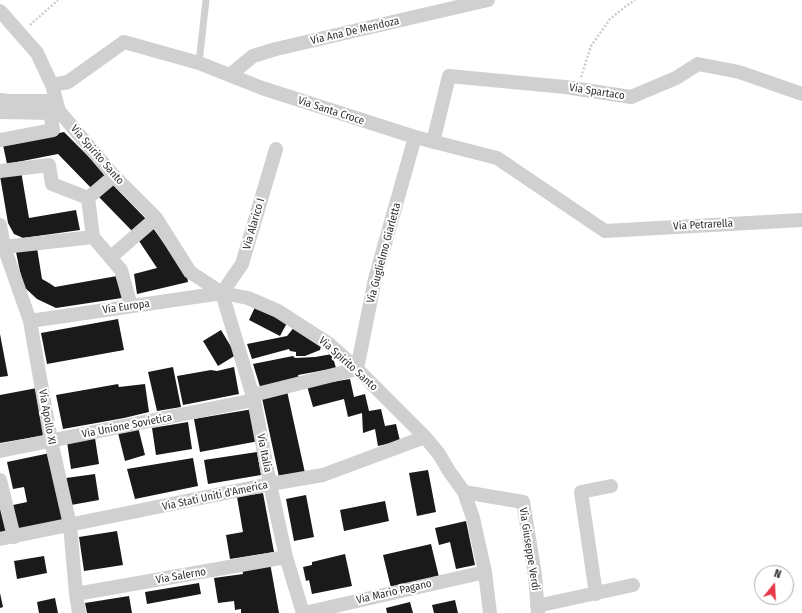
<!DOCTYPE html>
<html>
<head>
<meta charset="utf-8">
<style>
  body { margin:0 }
  #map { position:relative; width:802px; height:613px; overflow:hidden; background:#fff; font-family:"Fira Sans Condensed",sans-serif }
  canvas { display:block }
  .north { position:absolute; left:754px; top:565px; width:40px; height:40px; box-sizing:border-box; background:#fff; border:1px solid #adadad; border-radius:50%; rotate:18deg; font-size:11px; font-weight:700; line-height:16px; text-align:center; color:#333 }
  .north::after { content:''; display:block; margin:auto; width:14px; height:18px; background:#e63946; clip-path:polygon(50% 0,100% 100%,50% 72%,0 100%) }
</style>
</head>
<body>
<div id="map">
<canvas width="802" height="613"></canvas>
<div class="north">N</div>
</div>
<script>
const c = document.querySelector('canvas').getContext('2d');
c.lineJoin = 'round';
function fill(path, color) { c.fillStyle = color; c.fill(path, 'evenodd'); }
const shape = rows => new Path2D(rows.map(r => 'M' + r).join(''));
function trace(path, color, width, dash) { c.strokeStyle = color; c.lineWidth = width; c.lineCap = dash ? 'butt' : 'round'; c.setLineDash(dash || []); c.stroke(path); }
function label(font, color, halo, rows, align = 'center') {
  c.font = font + ' "Fira Sans Condensed",sans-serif'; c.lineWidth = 4; c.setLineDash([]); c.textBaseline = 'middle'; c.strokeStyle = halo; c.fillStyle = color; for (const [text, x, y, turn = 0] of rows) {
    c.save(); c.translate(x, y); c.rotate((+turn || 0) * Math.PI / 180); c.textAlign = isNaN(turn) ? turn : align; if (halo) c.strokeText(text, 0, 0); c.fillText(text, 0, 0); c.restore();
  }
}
const building = shape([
  [64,132,109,177,94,191,58,154,7,164,3,145],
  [21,171,29,218,76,210,80,230,23,238,14,234,8,223,0,176],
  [113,185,147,220,134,233,99,197],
  [153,228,187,276,188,282,137,294,134,274,157,268,137,238],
  [37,248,42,279,49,283,55,287,117,276,122,298,56,308,37,299,23,286,16,252],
  [255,307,287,323,280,336,249,320],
  [118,319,124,350,47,364,41,333],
  [295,326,321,346,320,350,305,356,296,356,296,352,290,351,289,349,252,359,247,344,287,336],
  [221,330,236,355,218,366,203,341],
  [0,334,8,376,0,377],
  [332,354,336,368,298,375,300,382,261,390,253,364,293,356,295,358,315,357],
  [173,367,181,407,157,411,148,372],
  [234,367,239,394,183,405,177,376,211,370,217,371],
  [350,379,354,397,365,394,369,411,381,409,385,426,396,424,400,441,378,446,375,429,363,433,362,413,348,417,344,399,313,407,307,386],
  [118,384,119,387,145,384,149,412,124,418,63,429,56,395],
  [37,388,46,435,0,443,0,395],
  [287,391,305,473,279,477,262,398],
  [253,409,259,441,200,452,194,419],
  [188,422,192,449,156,455,152,428],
  [138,427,145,455,125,461,118,433],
  [95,438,99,464,71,469,67,442],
  [257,452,261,475,208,484,204,460],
  [50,453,64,524,19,533,13,505,27,502,24,487,13,489,7,462],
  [193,458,198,486,135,499,127,469],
  [428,470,436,512,417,516,409,473],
  [95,474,99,500,71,505,66,478],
  [263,493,274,552,230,559,226,535,243,532,237,497],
  [306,495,314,537,294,541,286,499],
  [385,501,389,521,344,531,340,510],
  [0,507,7,532,0,533],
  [466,521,475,565,456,569,450,542,439,545,435,528],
  [117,531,123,565,84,571,79,537],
  [431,544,439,577,391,588,383,555],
  [345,554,352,586,312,594,309,580,306,581,303,567,312,565,312,562],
  [44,556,47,573,17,579,14,561],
  [270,563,279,613,241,613,241,609,235,610,234,601,218,603,214,578,243,574,242,568],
  [199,583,201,594,147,604,145,592],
  [0,593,3,607,0,608],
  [129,596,132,613,87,613,85,603],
  [55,598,58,613,39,613,37,602],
  [455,600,458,613,434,613,432,605],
  [410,602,413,613,387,613,386,608]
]);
const path = shape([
  [30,25,58,0],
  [581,77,591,46,610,19,626,6,635,0]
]);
const lane = shape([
  [199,63,206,0]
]);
const street = shape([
  [0,11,37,53,52,85,59,111,114,176,156,218,190,272,222,293,248,298,278,311,329,344,357,369,425,437,439,454,449,471,464,492,473,518,485,572,490,613],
  [230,75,253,56,276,49,488,0],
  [52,85,68,82,124,42,199,63,262,88,415,137,497,158,605,231,802,220],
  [0,100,10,101,48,101,53,130,0,140],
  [0,112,50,113,59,111],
  [433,142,449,76,565,87,631,97,676,78,698,64,739,72,802,94],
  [0,171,49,165,52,184,88,198,93,237,121,270,131,306],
  [88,198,114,176],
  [0,225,4,247,30,321,51,441,70,525,76,594,79,613],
  [4,247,93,237],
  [111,257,156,218],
  [222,293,254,400,270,484,286,557,303,613],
  [222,293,242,264,276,149],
  [30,321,222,293],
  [253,395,357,369,375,279,415,137],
  [0,451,254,400],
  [0,480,14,537],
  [464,492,523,502,535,575,538,613],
  [0,539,270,484,323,475,425,437],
  [76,594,286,557],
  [596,594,581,492,611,486],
  [537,606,633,585],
  [304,613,485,572]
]);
const streetNames = [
  ["Via Ana De Mendoza",355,31,-13],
  ["Via Spartaco",597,92,9],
  ["Via Santa Croce",331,111,18],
  ["Via Spirito Santo",97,155,49],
  ["Via Alarico I",254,224,-74],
  ["Via Petrarella",703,225,-3],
  ["Via Guglielmo Giarletta",384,253,-75],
  ["Via Europa",126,307,-8],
  ["Via Spirito Santo",348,364,42],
  ["Via Apollo XI",47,417,80],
  ["Via Unione Sovietica",127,426,-11],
  ["Via Italia",264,453,79],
  ["Via Stati Uniti d'America",215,496,-12],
  ["Via Giuseppe Verdi",529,549,81],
  ["Via Salerno",181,576,-10],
  ["Via Mario Pagano",394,592,-13]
];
fill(building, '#1a1a1a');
trace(path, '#cdcdcd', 2.5, [2, 2]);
trace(lane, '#d0d0d0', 7);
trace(street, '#d0d0d0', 14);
label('11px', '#333', '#fff', streetNames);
</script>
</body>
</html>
